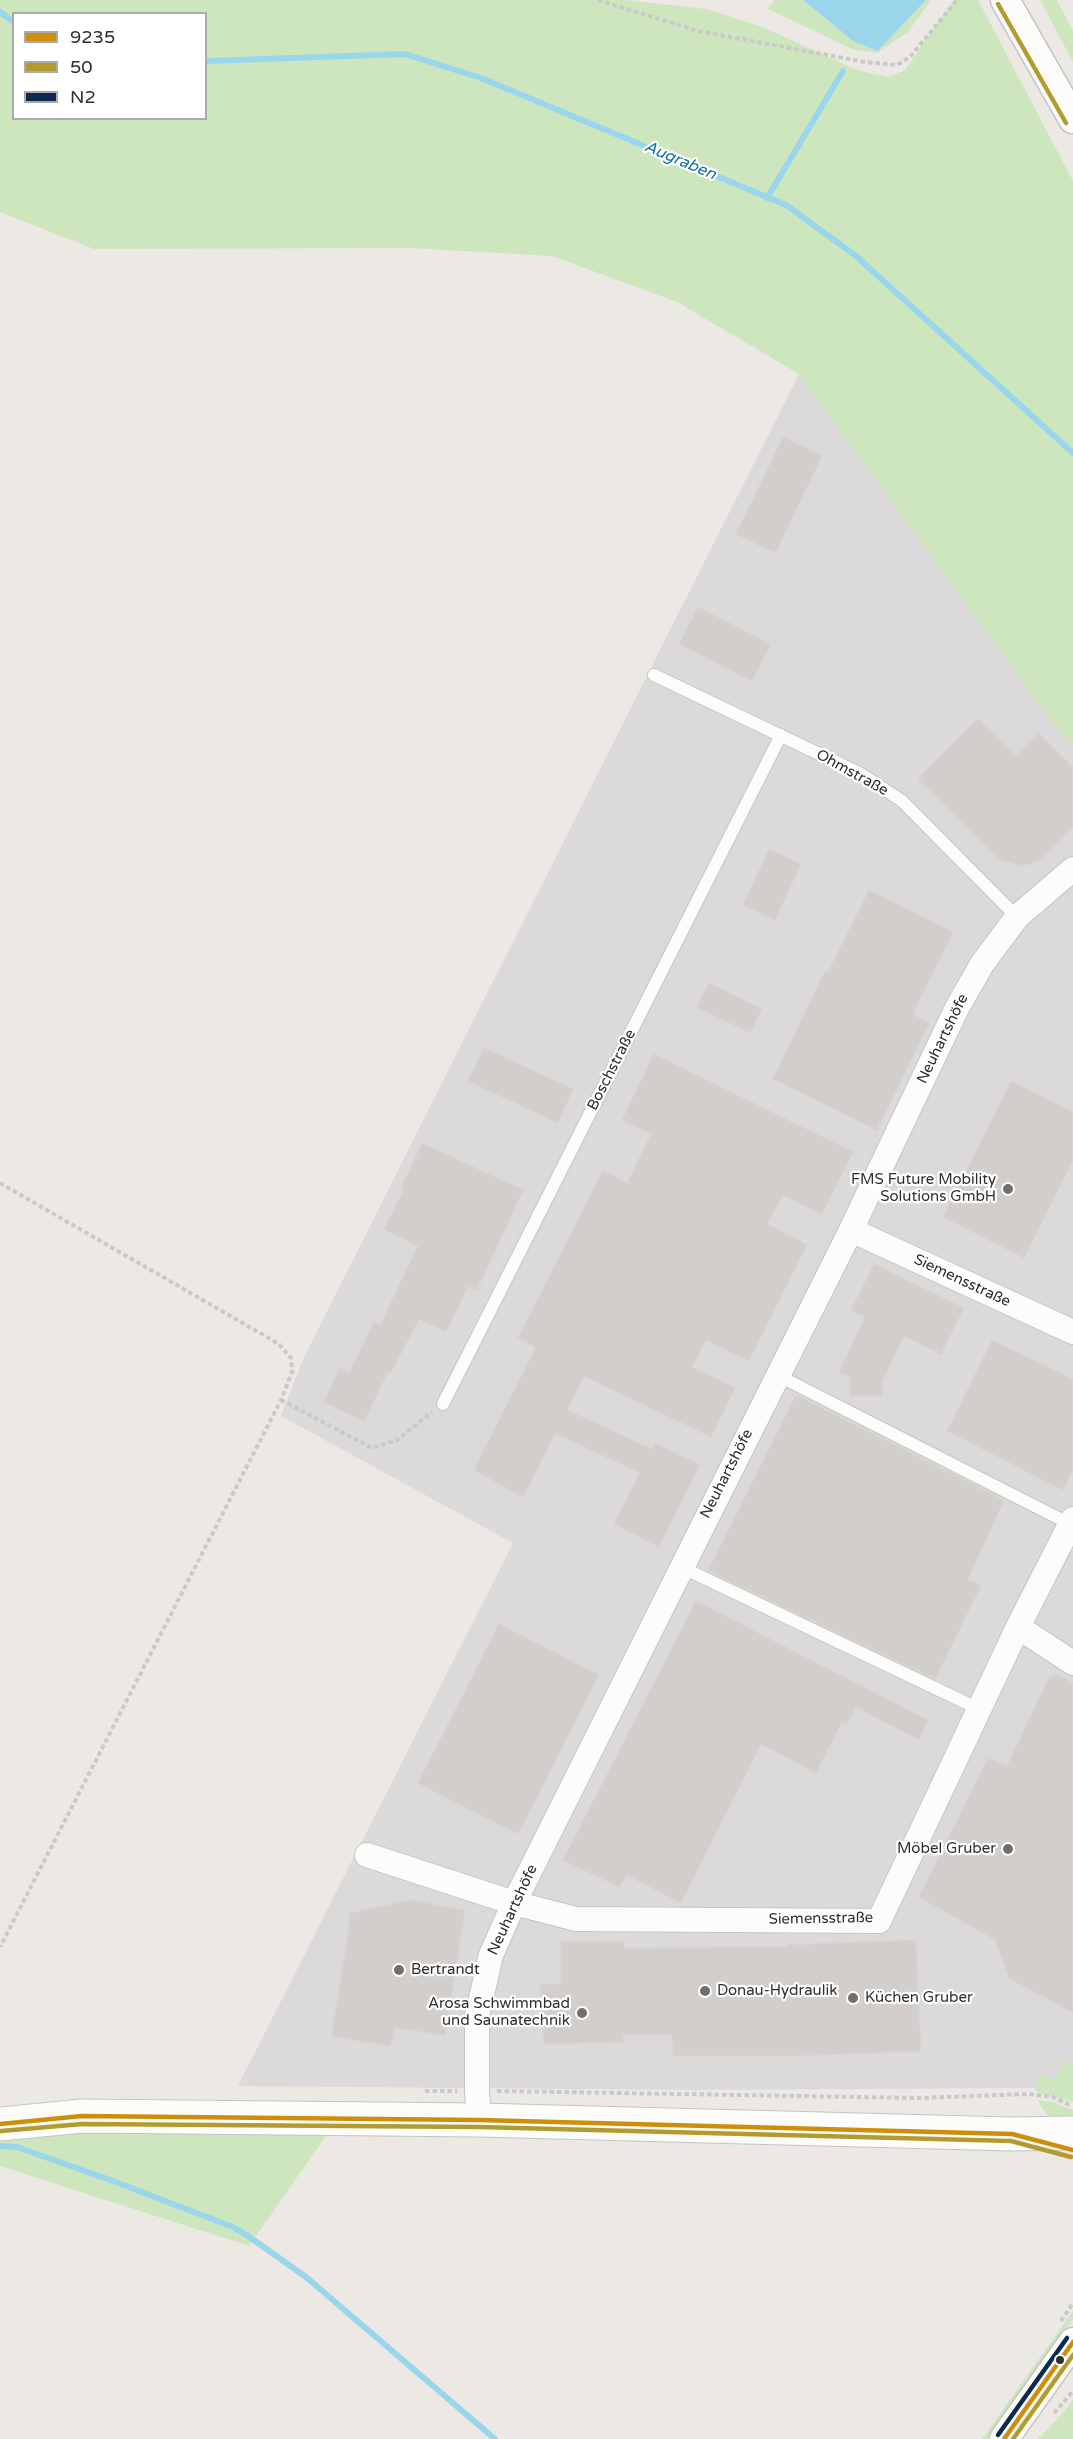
<!DOCTYPE html>
<html>
<head>
<meta charset="utf-8">
<style>
  body { margin:0 }
  #map { position:relative; width:1073px; height:2439px; overflow:hidden; background:#ece8e4; font-family:"Varela Round",sans-serif }
  canvas { display:block }
  .legend { position:absolute; left:12px; top:12px; width:195px; height:108px; box-sizing:border-box; background:#fff; border:2px solid #ababab; margin:0; padding:8px 10px; list-style:none; font-size:18px; color:#2e2e2e }
  .legend li { display:flex; align-items:center; gap:12px; height:30px }
  .legend b { width:30px; border:2px solid #ababab }
</style>
</head>
<body>
<div id="map">
<canvas width="1073" height="2439"></canvas>
<ul class="legend">
<li><b style="height:8px;background:#cf8e09"></b>9235</li>
<li><b style="height:8px;background:#b39b2f"></b>50</li>
<li><b style="height:8px;background:#0c294f"></b>N2</li>
</ul>
</div>
<script>
const c = document.querySelector('canvas').getContext('2d');
c.lineJoin = 'round';
function fill(path, color) { c.fillStyle = color; c.fill(path, 'evenodd'); }
const shape = rows => new Path2D(rows.map(r => 'M' + r).join(''));
function trace(path, color, width, dash) { c.strokeStyle = color; c.lineWidth = width; c.lineCap = dash ? 'butt' : 'round'; c.setLineDash(dash || []); c.stroke(path); }
function label(font, color, halo, rows, align = 'center') {
  c.font = font + ' "Varela Round",sans-serif'; c.lineWidth = 4.5; c.setLineDash([]); c.textBaseline = 'middle'; c.strokeStyle = halo; c.fillStyle = color; for (const [text, x, y, turn = 0] of rows) {
    c.save(); c.translate(x, y); c.rotate((+turn || 0) * Math.PI / 180); c.textAlign = isNaN(turn) ? turn : align; if (halo) c.strokeText(text, 0, 0); c.fillText(text, 0, 0); c.restore();
  }
}
const industrial = shape([
  [799,374,1060,733,1073,743,1073,2064,1064,2061,1054,2080,1041,2074,1035,2088,693,2090,238,2086,513,1543,281,1416,304,1357]
]);
const green = shape([
  [0,0,624,0,706,9,760,26,857,70,888,77,905,70,954,0,978,0,1073,181,1073,743,1060,733,799,374,677,302,552,256,411,248,94,249,0,212],
  [14,14,206,14,206,118,14,118],
  [774,0,803,0,853,41,878,51,926,0,931,0,908,32,877,53,852,49,768,9],
  [1040,0,1057,0,1073,31,1073,62],
  [1064,2060,1073,2064,1073,2102,1037,2092,1035,2088,1041,2074,1054,2079],
  [1038,2100,1052,2102,1073,2110,1073,2125,1053,2121,1042,2108],
  [126,2131,328,2133,249,2246,0,2166,0,2142,31,2134],
  [1073,2311,1073,2319,987,2439,982,2439],
  [1073,2399,1073,2439,1038,2439,1063,2413]
]);
const water = shape([
  [803,0,926,0,878,51,853,41]
]);
const stream = shape([
  [0,12,14,22],
  [206,61,405,54,481,78,786,205,856,256,1073,453],
  [767,198,843,71],
  [0,2146,17,2147,113,2181,233,2227,248,2236,306,2277,495,2439]
]);
const building = shape([
  [783,437,822,456,775,553,736,534,783,437],
  [698,607,771,644,752,681,679,644,698,607],
  [978,719,1016,756,1038,733,1073,767,1073,826,1039,861,1022,866,998,859,918,779,978,719],
  [769,849,801,864,775,920,743,905,769,849],
  [869,890,953,932,912,1014,929,1023,877,1130,773,1079,825,971,828,972,869,890],
  [709,983,762,1009,750,1033,697,1007,709,983],
  [484,1048,573,1089,558,1123,468,1081,484,1048],
  [654,1054,853,1152,822,1214,783,1195,767,1224,807,1245,749,1361,706,1340,692,1367,735,1388,711,1437,584,1376,567,1410,652,1449,655,1443,700,1465,659,1547,614,1524,640,1473,555,1433,523,1497,474,1470,536,1347,518,1338,603,1170,627,1183,651,1134,622,1120,654,1054],
  [1011,1081,1073,1112,1073,1160,1024,1258,943,1217,1011,1081],
  [422,1143,523,1190,477,1290,468,1286,446,1332,419,1319,391,1373,388,1372,364,1421,324,1402,340,1368,349,1373,374,1322,380,1325,418,1246,384,1229,404,1189,401,1188,422,1143],
  [874,1264,964,1308,941,1354,904,1336,881,1384,883,1396,850,1396,850,1378,839,1373,865,1317,851,1310,874,1264],
  [992,1340,1073,1379,1073,1469,1063,1490,947,1431,992,1340],
  [796,1395,1004,1500,968,1579,981,1586,935,1679,708,1571,796,1395],
  [696,1601,928,1720,919,1740,856,1707,847,1724,842,1722,816,1773,761,1744,681,1903,627,1875,619,1887,563,1860,696,1601],
  [499,1624,599,1675,518,1834,418,1783,499,1624],
  [1057,1675,1073,1683,1073,2012,1010,1979,995,1940,919,1897,988,1758,1007,1766,1049,1678,1057,1675],
  [410,1900,465,1910,445,2035,395,2028,390,2046,332,2036,351,1913,410,1900],
  [916,1940,921,2051,796,2056,673,2056,672,2035,623,2035,623,2042,544,2044,540,1984,561,1984,561,1942,624,1942,624,1948,786,1947,786,1945,916,1940]
]);
const path = shape([
  [598,0,698,31,865,62,897,65,910,57,957,0],
  [0,1183,279,1344,291,1358,292,1372,281,1400,0,1947],
  [281,1400,372,1448,397,1440,432,1412],
  [425,2091,457,2091],
  [497,2091,919,2098,1028,2094,1053,2097,1072,2106],
  [1061,2321,1073,2303],
  [1054,2413,1073,2391]
]);
const service = shape([
  [654,675,861,774,902,801,1017,917],
  [777,1375,1070,1524],
  [443,1404,781,735],
  [681,1567,979,1709]
]);
const minor = shape([
  [851,1230,1073,1332],
  [1018,1627,1073,1663],
  [367,1855,514,1903,576,1919,879,1921,1018,1627,1073,1519],
  [479,2120,477,2091,477,2016,491,1955,514,1903,851,1230,957,1008,982,964,1017,917,1073,869]
]);
const tertiary = shape([
  [1005,0,1073,119],
  [1004,2439,1073,2342]
]);
const secondary = shape([
  [0,2124,82,2116,479,2120,1012,2134,1073,2133]
]);
const bus1 = shape([
  [0,2124,82,2116,479,2120,1012,2134,1073,2150],
  [1004,2439,1073,2342]
]);
const bus2 = shape([
  [998,4,1066,123],
  [1,2131,82,2124,479,2127,1011,2141,1071,2157],
  [1013,2439,1073,2355]
]);
const bus3 = shape([
  [998,2435,1067,2338]
]);
const markers = [
  [1008,1189,6,"#706f6e"],
  [1008,1849,6,"#706f6e"],
  [399,1970,6,"#706f6e"],
  [705,1991,6,"#706f6e"],
  [853,1998,6,"#706f6e"],
  [582,2013,6,"#706f6e"],
  [1060,2360,5,"#2e2e2e"]
];
const streetNames = [
  ["Ohmstraße",852,773,29],
  ["Neuhartshöfe",943,1039,-64],
  ["Boschstraße",612,1070,-63],
  ["Siemensstraße",962,1281,25],
  ["Neuhartshöfe",727,1474,-63],
  ["Neuhartshöfe",513,1910,-65],
  ["Siemensstraße",821,1919,-1]
];
const poiNames = [
  ["FMS Future Mobility",996,1180],
  ["Solutions GmbH",996,1197],
  ["Möbel Gruber",996,1849],
  ["Bertrandt",411,1970,"left"],
  ["Donau-Hydraulik",717,1991,"left"],
  ["Küchen Gruber",865,1998,"left"],
  ["Arosa Schwimmbad",570,2004],
  ["und Saunatechnik",570,2021]
];
const waterNames = [
  ["Augraben",680,161,23]
];
fill(industrial, '#dcd9db');
fill(green, '#cee6be');
fill(water, '#99d6ec');
trace(stream, '#99d6ec', 6);
fill(building, '#d1cecb');
trace(building, '#d7d4d0', 1.5);
trace(service, '#c5c4c5', 14);
trace(minor, '#c5c4c5', 26);
trace(tertiary, '#c5c4c5', 31);
trace(secondary, '#c5c4c5', 35);
trace(path, '#c9c9c8', 4, [4.5, 3]);
trace(service, '#fcfcfb', 12);
trace(minor, '#fcfcfb', 24);
trace(tertiary, '#fcfcfb', 28);
trace(secondary, '#fcfcfb', 33);
trace(bus1, '#cf8e09', 4.5);
trace(bus2, '#b39b2f', 4.5);
trace(bus3, '#0c294f', 4.5);
for (const [x, y, r, color] of markers) { const dot = new Path2D(); dot.arc(x, y, r, 0, 2 * Math.PI); c.fillStyle = color; c.fill(dot); trace(dot, '#fff', 2); }
label('15px', '#2e2e2e', '#fff', streetNames);
label('15px', '#2e2e2e', '#fff', poiNames, 'right');
label('italic 16px', '#0d6fa3', '#fff', waterNames);
</script>
</body>
</html>
